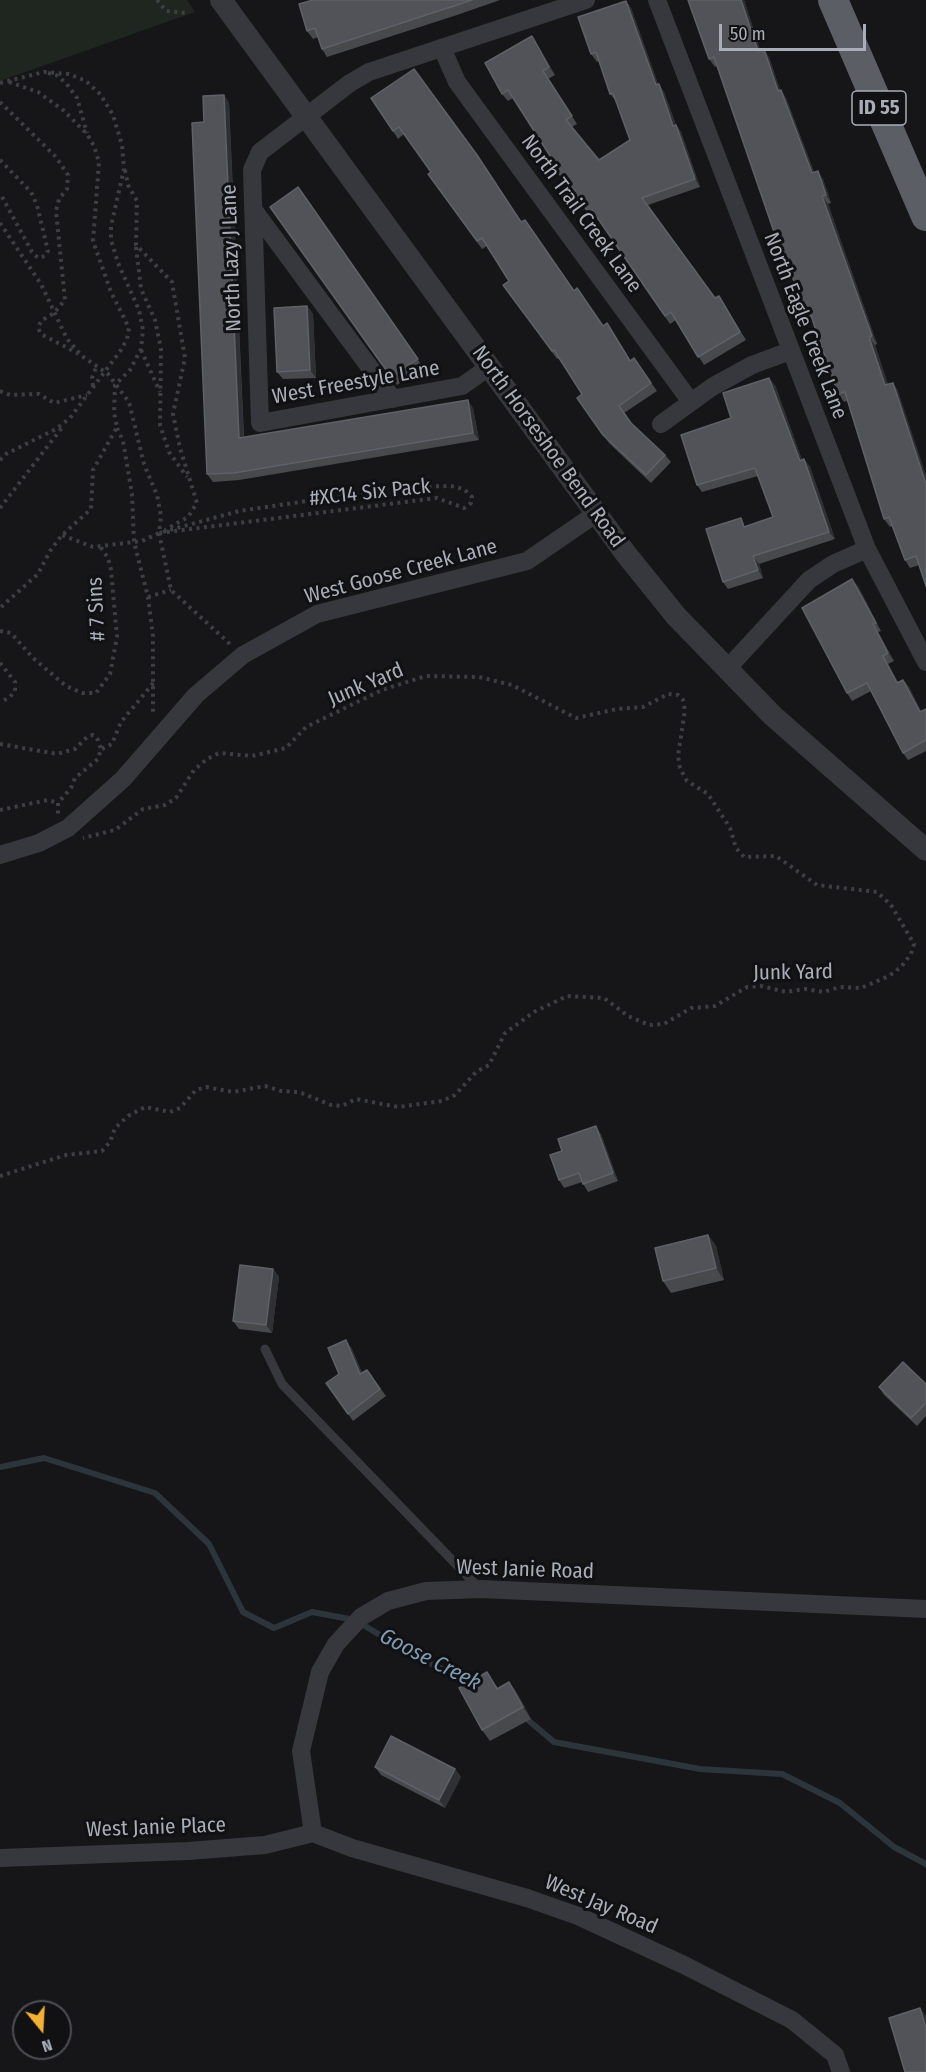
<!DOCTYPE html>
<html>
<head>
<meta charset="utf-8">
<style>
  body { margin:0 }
  #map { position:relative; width:926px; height:2072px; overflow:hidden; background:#161618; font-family:"Fira Sans Condensed",sans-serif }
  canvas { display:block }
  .north { position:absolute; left:12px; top:2000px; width:60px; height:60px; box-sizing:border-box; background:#111113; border:2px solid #4d4f55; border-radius:50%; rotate:162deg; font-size:16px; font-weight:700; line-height:24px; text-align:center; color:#a8adb8 }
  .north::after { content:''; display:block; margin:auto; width:21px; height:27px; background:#f2b134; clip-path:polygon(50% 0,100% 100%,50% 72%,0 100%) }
  .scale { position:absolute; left:719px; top:24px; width:147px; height:27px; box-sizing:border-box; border:3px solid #a8adb8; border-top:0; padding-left:8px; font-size:18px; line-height:21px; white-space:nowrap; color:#a8adb8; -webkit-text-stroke:4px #111113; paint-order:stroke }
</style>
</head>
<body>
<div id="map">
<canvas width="926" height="2072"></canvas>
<div class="north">N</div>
<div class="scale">50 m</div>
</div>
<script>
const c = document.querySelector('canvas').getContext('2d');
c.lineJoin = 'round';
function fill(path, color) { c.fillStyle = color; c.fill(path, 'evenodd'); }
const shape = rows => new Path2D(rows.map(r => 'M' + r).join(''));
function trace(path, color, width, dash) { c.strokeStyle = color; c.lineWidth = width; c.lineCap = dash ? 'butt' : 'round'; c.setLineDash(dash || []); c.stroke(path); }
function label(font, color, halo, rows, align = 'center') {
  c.font = font + ' "Fira Sans Condensed",sans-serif'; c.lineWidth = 6; c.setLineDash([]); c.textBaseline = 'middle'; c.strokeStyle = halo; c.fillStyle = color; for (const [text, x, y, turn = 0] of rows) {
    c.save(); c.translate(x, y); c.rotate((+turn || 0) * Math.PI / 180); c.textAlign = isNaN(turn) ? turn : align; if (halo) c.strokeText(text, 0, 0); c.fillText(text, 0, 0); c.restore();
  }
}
const green = shape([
  [0,0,187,0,195,12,0,81]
]);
const stream = shape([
  [0,1467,44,1458,155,1493,209,1544,243,1612,274,1628,312,1612,355,1620,420,1659,477,1684],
  [522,1715,554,1742,700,1769,782,1774,840,1803,894,1847,926,1864]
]);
const path = shape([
  [157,0,166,11,188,13],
  [48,73,56,75,66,83,77,98,87,133],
  [0,83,44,72,69,74,86,81,100,94,113,115,122,145,124,169,111,226,111,240,118,263,139,310,143,330,141,349,130,370,115,385,114,413,117,427,93,470,91,509,62,535,50,551,38,574,0,608],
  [0,102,56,157,68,175,67,189,59,199,56,211,65,300,54,313,41,321,38,328,41,334,79,354],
  [0,160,31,192,37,205,48,251,45,256,38,258,32,252,0,193],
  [125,170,128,185,137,201,136,245,172,282,185,358,173,414,180,448,197,503,188,517,165,530],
  [0,223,41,284,67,339,82,356,108,374,129,402,144,464,157,495,161,516,159,533,142,541,93,547,62,535],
  [136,247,141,289,155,320,161,349,160,425,169,452,187,477],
  [141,350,160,392],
  [93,386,92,378,97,365],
  [0,391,10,395,39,394,54,403,87,395],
  [117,428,123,441,132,494,134,542,148,597,153,636,153,716],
  [0,460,6,454,56,429,70,418,121,350,127,339,129,328,111,292,93,241,99,162,94,146,87,134,63,110,38,92,9,82],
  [451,486,464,489,472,497,471,503,464,508,437,498,159,533,239,511,403,487,451,486],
  [0,508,64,425],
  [159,533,171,590,231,645],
  [148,597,171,590],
  [0,631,11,633,33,658,66,686,82,693,96,693,110,674,117,637,111,570,108,558,100,546],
  [0,663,15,682,15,691,9,698,0,702],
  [0,744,57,754,75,749,88,736,93,735,98,740,101,749,98,759,75,778,71,788,58,803,58,815],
  [102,749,112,744,121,722,155,681],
  [0,810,48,800,58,803],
  [0,1176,66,1155,102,1151,110,1142,115,1128,128,1116,145,1107,170,1112,180,1108,196,1090,206,1087,233,1092,265,1086,281,1091,299,1092,331,1105,342,1106,356,1099,398,1107,442,1101,455,1095,476,1072,489,1065,505,1033,534,1012,567,996,604,998,628,1016,649,1025,664,1024,691,1008,715,1006,747,987,761,986,786,992,805,989,823,992,840,987,861,988,889,976,901,967,911,954,914,944,891,905,877,892,817,885,776,856,744,857,736,848,730,828,708,794,687,781,680,768,678,756,685,710,683,700,678,695,668,694,643,707,617,709,576,718,512,685,479,677,426,676,382,690,306,727,286,748,252,756,219,753,207,759,194,770,176,798,165,805,143,809,115,830,83,838]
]);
const service = shape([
  [265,1349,282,1384,480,1589]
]);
const minor = shape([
  [657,0,867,549,926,662],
  [442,48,457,82,691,402],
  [253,209,393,399],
  [489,367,462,386,260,423,252,170,260,152,350,83,369,72,586,0],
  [661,424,712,387,752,365,790,351],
  [726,670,809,580,833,564,867,549],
  [0,855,39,843,68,828,123,779,196,695,243,655,317,614,527,561,597,513],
  [313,1833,301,1751,320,1672,336,1644,361,1617,388,1601,426,1591,481,1589,926,1609],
  [313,1833,352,1848,527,1898,578,1916,684,1965,792,2020,835,2055,841,2072],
  [0,1858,188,1851,265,1845,313,1833]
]);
const tertiary = shape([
  [221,0,626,554,676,616,773,716,926,850]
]);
const trunk = shape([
  [833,0,926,216]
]);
const wall = shape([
  [313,0,500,0,457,15,327,57,322,49,318,37,313,39,307,31],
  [688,0,744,0,760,50,769,57,780,90,786,98,814,172,823,179,831,203,828,204,877,344,875,345,888,385,893,383,898,391,919,565,910,568,905,560,892,526,890,527,884,519,847,401,844,402,838,394,812,319,811,319,806,311,717,66,715,67,709,59],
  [626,1,631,8,658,84,664,92,676,125,681,132,700,187,648,205,715,298,724,304,746,340,704,365,676,320,670,324,597,217,593,220,570,184,568,185,554,169,549,161,552,159,513,98,508,101,502,94,537,44,555,75,548,79,577,124,572,127,599,160,630,140,616,101,610,94,599,61,597,62,591,54],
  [224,95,229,103,244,437,473,408,479,440,239,480,213,482,207,474,204,122],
  [371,98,522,222,574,291,603,326,607,323,631,361,634,358,657,391,624,413,631,423,665,455,671,462,651,483,609,443,577,398,582,394,559,358,557,359,503,285,509,281,487,246,482,249,428,174,431,172,404,134,398,139],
  [298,187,423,367,397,385,270,207],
  [307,306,313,314,316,378,283,379,277,372],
  [775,385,802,460,804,459,810,467,835,539,759,564,763,578,728,589,723,582,746,526,773,517,758,476,702,492,697,485,731,418],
  [858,586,881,631,878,632,894,661,888,664,898,682,903,680,909,687,921,712,926,709,926,751,908,760,903,753,871,691,852,701,847,693],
  [601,1134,618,1181,588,1192,582,1182,564,1188,559,1180,562,1151],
  [708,1235,716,1246,724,1280,671,1293,663,1281],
  [273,1269,279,1277,272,1333,239,1329,233,1321],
  [351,1347,362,1373,367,1370,386,1396,353,1421,326,1383,339,1374],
  [926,1384,926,1416,917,1426,884,1395,879,1387],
  [509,1682,517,1693,531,1719,490,1741,482,1730,495,1684,498,1688],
  [375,1767,455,1769,461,1777,445,1808,381,1775]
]);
const shadedWall = shape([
  [741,0,744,0,763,59,758,51],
  [626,1,631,8,661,93,656,85],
  [532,36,537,44,555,75,549,67],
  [764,49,769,57,783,99,778,91],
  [659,84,664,92,679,133,673,126],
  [781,90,786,98,817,181,812,173],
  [224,95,229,103,244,446,239,438],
  [676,125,681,132,700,187,695,179],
  [818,171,823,179,831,203,826,195],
  [822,196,828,204,877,344,872,336],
  [307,306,313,314,316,378,310,370],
  [869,337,875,345,891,393,885,385],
  [769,378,775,385,805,468,800,461],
  [893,383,898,391,926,475,926,484],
  [468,400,473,408,479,440,473,433],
  [804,459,810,467,835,539,829,532],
  [753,556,759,564,763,578,758,570],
  [852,579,858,586,881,631,876,623],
  [873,624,878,632,894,661,888,653],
  [883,656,888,664,903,691,897,683],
  [903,680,909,687,926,720,920,712],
  [596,1126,601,1134,618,1181,613,1173],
  [708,1235,716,1246,724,1280,716,1268],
  [273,1269,279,1277,272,1333,266,1325],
  [346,1340,351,1347,365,1382,360,1374],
  [509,1682,517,1693,531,1719,523,1707],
  [455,1769,461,1777,445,1808,439,1800],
  [920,2008,926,2016,926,2028]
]);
const building = shape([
  [313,0,472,0,322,49,315,28,307,31,299,4,313,0],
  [688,0,741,0,758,51,764,49,778,91,781,90,812,173,818,171,826,195,822,196,872,336,869,337,885,385,893,383,926,484,926,586,916,556,905,560,889,517,884,519,845,392,838,394,809,310,806,311,773,229,714,57,709,59,688,0],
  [626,1,656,85,659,84,673,126,676,125,695,179,642,198,715,298,719,296,740,332,698,357,671,312,665,316,592,210,588,212,565,176,563,178,549,161,552,159,508,90,502,94,485,63,532,36,549,67,543,71,572,116,566,120,599,160,630,140,613,93,610,94,596,52,591,54,578,17,626,1],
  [414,69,477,155,521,222,525,220,574,291,577,288,603,326,607,323,630,361,634,358,651,383,619,406,631,423,665,455,646,475,603,435,577,398,582,394,554,350,552,351,503,285,509,281,482,238,477,241,428,174,431,172,399,127,393,131,371,98,414,69],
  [224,95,239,438,468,400,473,433,234,473,207,474,192,123,204,122,203,96,224,95],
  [298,187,418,359,391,377,270,207,298,187],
  [307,306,310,370,277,372,274,308,307,306],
  [769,378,800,461,804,459,829,532,753,556,758,570,723,582,706,529,741,518,744,527,773,517,755,468,697,485,681,435,731,418,723,393,769,378],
  [852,579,876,623,873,624,888,653,883,656,897,683,903,680,920,712,926,709,926,740,903,753,867,683,847,693,802,608,852,579],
  [596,1126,613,1173,583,1184,579,1173,559,1180,550,1155,562,1151,558,1139,596,1126],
  [708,1235,716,1268,663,1281,655,1248,708,1235],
  [240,1265,273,1269,266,1325,233,1321,240,1265],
  [346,1340,360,1374,367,1370,380,1389,348,1414,326,1383,339,1374,328,1348,346,1340],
  [903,1362,926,1384,926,1403,911,1418,879,1387,903,1362],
  [487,1672,497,1689,509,1682,523,1707,482,1730,459,1688,487,1672],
  [391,1736,455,1769,439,1800,375,1767,391,1736],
  [920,2008,926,2028,926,2072,905,2072,889,2018,920,2008]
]);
const shields = [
  [879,108,54]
];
const shieldNames = [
  ["ID 55",879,108]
];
const streetNames = [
  ["North Trail Creek Lane",581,214,54],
  ["North Lazy J Lane",232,258,-92],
  ["North Eagle Creek Lane",805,326,69],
  ["West Freestyle Lane",356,383,-10],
  ["North Horseshoe Bend Road",548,447,54],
  ["#XC14 Six Pack",370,493,-6],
  ["West Goose Creek Lane",401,572,-15],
  ["# 7 Sins",97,609,-93],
  ["Junk Yard",366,685,-23],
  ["Junk Yard",793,973,-1],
  ["West Janie Road",525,1570,2],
  ["West Janie Place",156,1828,-2],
  ["West Jay Road",601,1905,23]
];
const waterNames = [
  ["Goose Creek",430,1660,27]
];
fill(green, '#1e261f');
trace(stream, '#2c353c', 6);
trace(path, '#3d3f44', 4, [3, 4.5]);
trace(service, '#37383d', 9);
trace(minor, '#37383d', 18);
trace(tertiary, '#37383d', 22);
trace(trunk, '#5b5e65', 30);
fill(wall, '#47494d');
fill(shadedWall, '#2f3033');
fill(building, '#525359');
trace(building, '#5f6168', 1.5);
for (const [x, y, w] of shields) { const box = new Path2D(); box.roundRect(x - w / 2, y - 17, w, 34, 4.5); c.fillStyle = '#111113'; c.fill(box); trace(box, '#a8adb8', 1.5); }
label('bold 20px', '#a8adb8', null, shieldNames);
label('21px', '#a8adb8', '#111113', streetNames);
label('italic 22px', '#7f9bb3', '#111113', waterNames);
</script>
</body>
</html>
